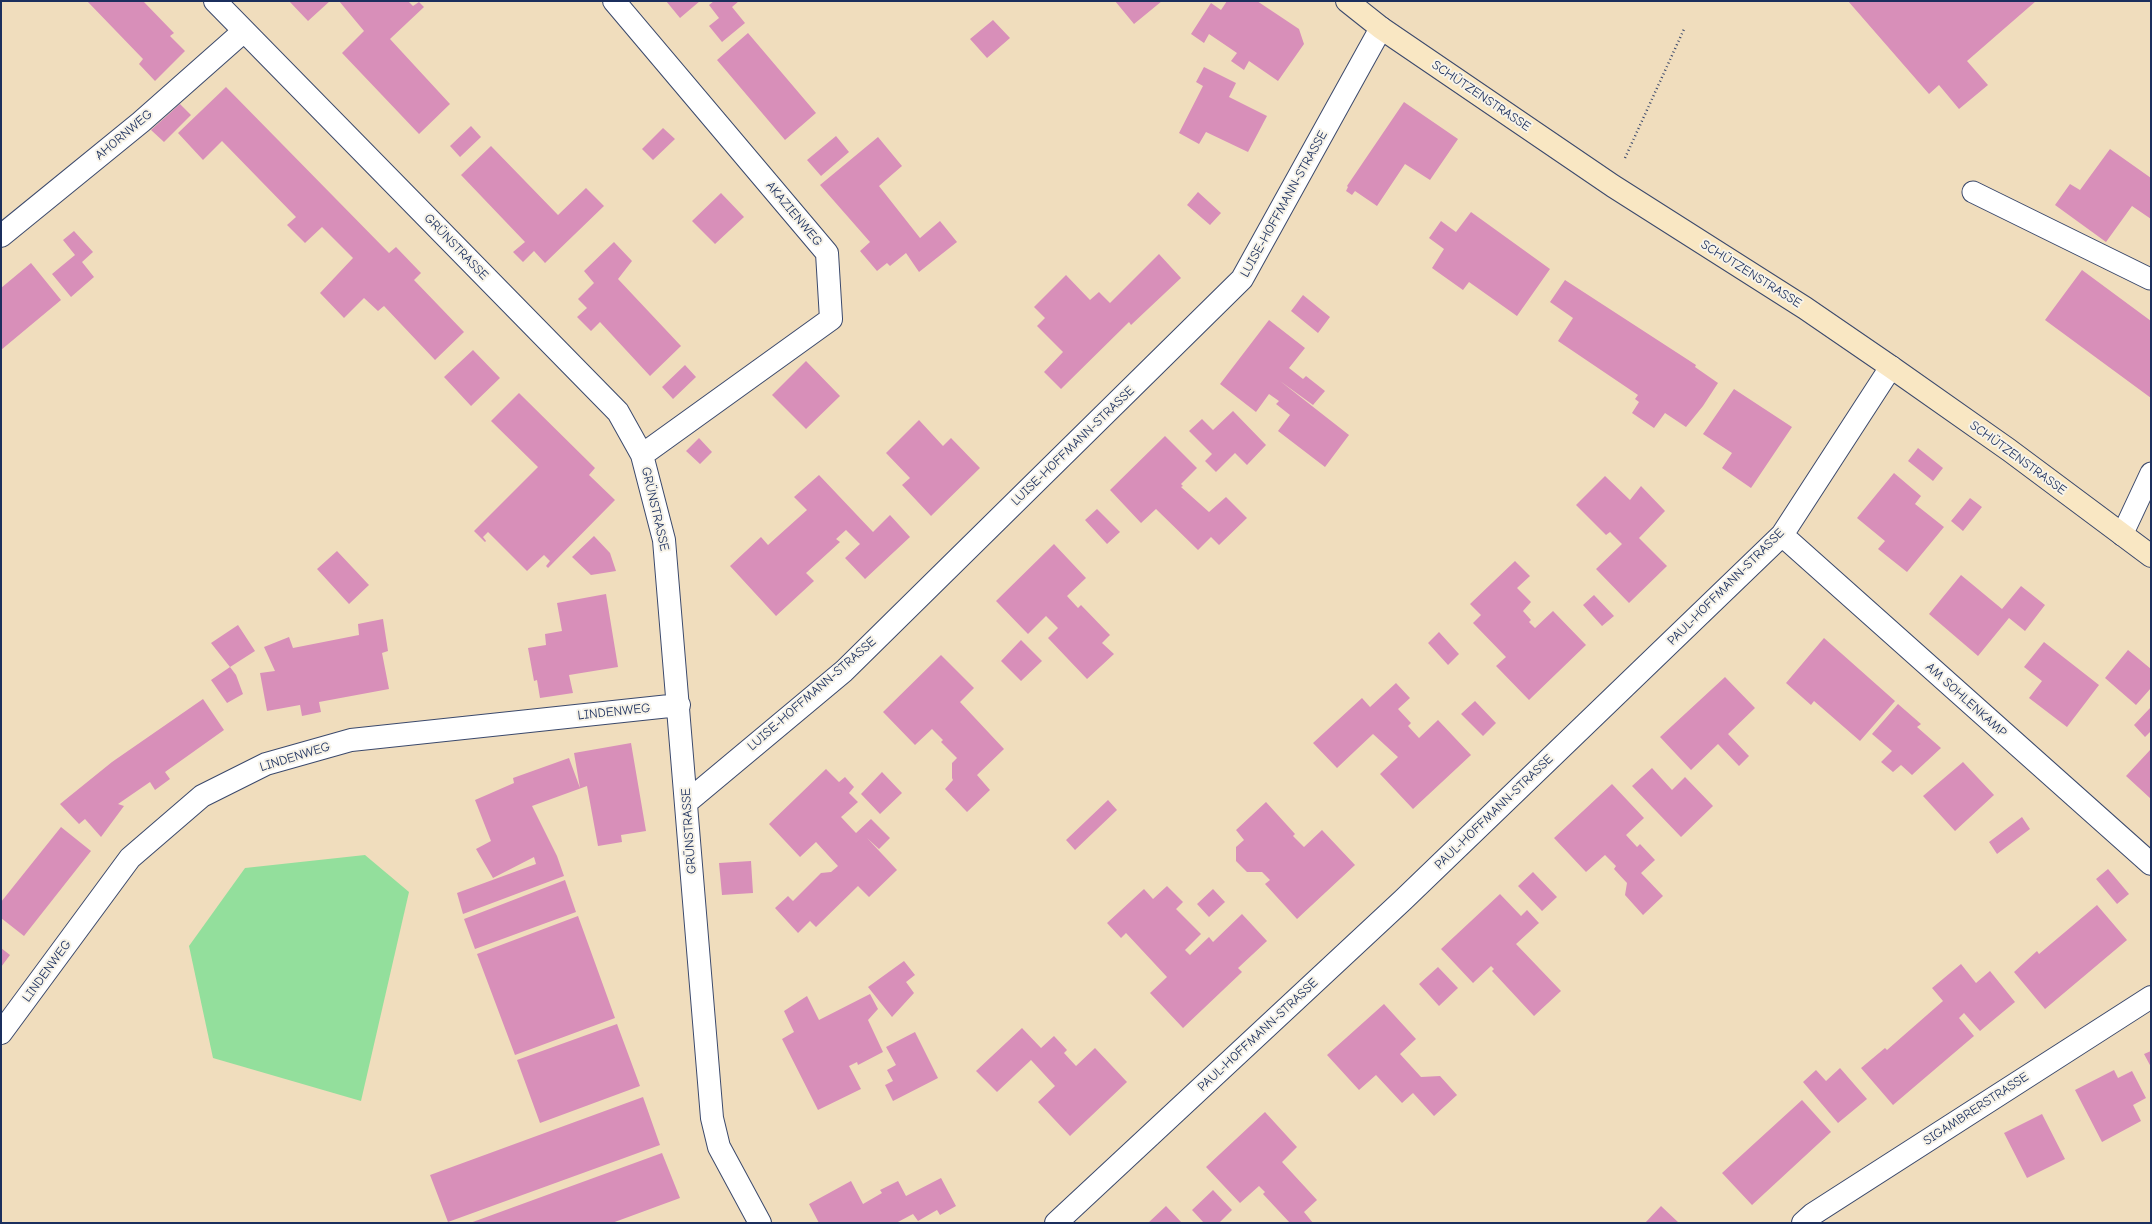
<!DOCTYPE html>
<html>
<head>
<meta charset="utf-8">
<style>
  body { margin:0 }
  #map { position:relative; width:2152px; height:1224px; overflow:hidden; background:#f0ddbd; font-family:"Comic Neue",sans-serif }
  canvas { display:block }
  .frame { position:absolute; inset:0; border:2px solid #1b2f5e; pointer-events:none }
</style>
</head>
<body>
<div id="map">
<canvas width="2152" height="1224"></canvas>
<div class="frame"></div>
</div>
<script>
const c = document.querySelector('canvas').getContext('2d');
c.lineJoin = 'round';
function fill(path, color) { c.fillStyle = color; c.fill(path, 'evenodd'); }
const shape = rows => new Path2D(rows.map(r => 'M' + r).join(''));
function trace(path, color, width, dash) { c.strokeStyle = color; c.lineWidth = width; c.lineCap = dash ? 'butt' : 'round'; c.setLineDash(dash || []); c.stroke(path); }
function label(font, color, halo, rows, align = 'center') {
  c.font = font + ' "Comic Neue",sans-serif'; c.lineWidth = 4; c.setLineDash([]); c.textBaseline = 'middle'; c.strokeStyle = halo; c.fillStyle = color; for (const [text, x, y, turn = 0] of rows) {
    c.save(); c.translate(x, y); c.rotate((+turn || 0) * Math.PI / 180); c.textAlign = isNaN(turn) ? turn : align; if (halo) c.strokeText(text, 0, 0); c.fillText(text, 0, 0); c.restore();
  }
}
const green = shape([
  [365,855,409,892,361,1101,213,1058,189,946,245,868]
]);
const building = shape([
  [87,1,143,1,174,33,170,36,185,51,155,81,139,64,143,59],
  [289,1,330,1,308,21],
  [339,1,408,1,413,6,419,2,424,7,390,39,450,104,419,134,342,53,364,31],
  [666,1,700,1,680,18],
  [714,1,739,1,732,7,745,23,722,42,709,26,719,18,709,5],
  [1115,1,1162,1,1134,24],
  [1227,1,1257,1,1299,29,1304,44,1278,81,1249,61,1244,70,1231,61,1237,53,1209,34,1204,43,1191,34,1211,3,1221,10],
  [1848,1,2036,1,1967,61,1988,85,1959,109,1939,85,1929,94],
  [993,20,1010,38,987,58,970,39],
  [748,33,816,113,785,140,717,60],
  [1204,67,1236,83,1229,97,1267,116,1248,152,1206,132,1199,144,1179,133,1203,86,1196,82],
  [226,87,389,253,396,247,421,273,414,280,464,332,435,360,384,306,378,311,364,298,344,318,320,293,353,258,322,227,305,243,287,225,296,217,222,141,203,160,178,133],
  [1404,102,1458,139,1430,180,1405,164,1377,206,1355,191,1352,195,1346,191,1348,187,1347,186],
  [180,104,191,115,164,142,151,130],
  [471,126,481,137,460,157,450,146],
  [663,128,675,139,653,160,642,149],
  [836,136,849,152,821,176,807,160],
  [878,137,902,166,879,186,920,238,940,221,957,242,919,272,906,253,890,266,887,263,877,271,860,251,870,242,820,185],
  [491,146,558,215,586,188,604,206,545,263,534,251,523,262,513,252,525,242,461,175],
  [2110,149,2151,178,2151,219,2132,206,2106,242,2055,205,2070,184,2080,190],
  [1198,192,1221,213,1210,225,1187,205],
  [721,193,744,217,715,244,692,221],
  [1471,212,1550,269,1517,316,1469,282,1463,290,1432,268,1444,249,1429,238,1441,221,1456,232],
  [74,231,93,252,82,262,94,277,71,297,52,274,75,255,63,240],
  [614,242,632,261,618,279,681,346,650,376,600,322,591,331,577,317,587,308,578,299,594,283,584,271],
  [1159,254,1181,278,1131,325,1129,322,1061,389,1044,372,1063,352,1037,326,1045,318,1034,307,1066,275,1090,300,1099,292,1110,303],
  [31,263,61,300,1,350,1,288],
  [2082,270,2151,321,2151,398,2045,320],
  [1565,280,1696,365,1695,367,1718,383,1703,406,1679,391,1703,406,1686,427,1665,413,1654,428,1632,413,1639,402,1635,399,1638,395,1558,341,1573,318,1550,302],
  [1303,295,1330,317,1318,333,1291,311],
  [1269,320,1305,348,1289,368,1303,379,1306,376,1325,391,1313,405,1280,381,1349,435,1325,467,1278,431,1290,415,1276,404,1279,401,1269,394,1256,412,1220,384],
  [473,350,500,378,471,406,444,377],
  [806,361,840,396,806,429,772,395],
  [685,365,696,377,673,399,662,387],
  [1734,389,1792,427,1751,488,1722,468,1732,453,1703,434],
  [519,393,595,468,589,475,615,500,548,568,546,566,550,561,544,555,527,571,488,532,483,537,486,541,485,542,474,531,538,467,491,421],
  [1233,411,1266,445,1247,465,1235,453,1216,472,1205,461,1212,454,1189,431,1202,419,1213,430],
  [919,420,943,446,951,438,980,468,931,516,902,485,910,478,886,453],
  [1165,436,1197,468,1181,484,1183,486,1181,487,1209,512,1226,497,1247,518,1219,545,1211,537,1198,550,1156,509,1141,523,1110,490],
  [699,438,712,452,700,464,686,451],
  [1918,448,1943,468,1933,481,1908,461],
  [1894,473,1921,496,1915,504,1944,527,1907,572,1878,549,1885,541,1857,518],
  [819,475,873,532,890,515,910,537,865,579,845,558,860,544,846,530,836,539,840,542,806,573,814,581,776,616,730,566,761,537,768,545,807,510,794,497],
  [1605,476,1630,500,1641,486,1665,511,1639,538,1667,566,1629,603,1596,569,1622,544,1610,532,1606,535,1576,505],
  [1970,498,1982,507,1963,531,1951,521],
  [1097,509,1120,532,1107,544,1085,520],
  [594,536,610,553,616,571,591,575,572,557],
  [1054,544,1086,578,1067,596,1078,608,1081,605,1110,635,1102,643,1114,654,1087,679,1048,638,1058,628,1046,616,1028,634,996,601],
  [337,551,369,585,349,604,317,569],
  [1515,561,1530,576,1517,588,1531,602,1523,611,1531,620,1529,622,1535,628,1553,611,1586,645,1529,700,1496,666,1506,657,1473,623,1481,615,1470,604],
  [1961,575,2002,609,2021,586,2045,605,2025,631,2009,618,1978,656,1929,614],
  [606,594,618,667,569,675,573,693,540,698,537,680,534,681,528,648,546,645,545,634,562,631,557,603],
  [1594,595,1614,616,1602,626,1583,605],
  [383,619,388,651,382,653,389,689,319,702,321,712,302,716,300,705,267,711,260,673,275,671,264,647,289,637,293,648,359,635,358,624],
  [238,625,255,651,230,667,211,643],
  [1439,632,1459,654,1448,665,1428,643],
  [1824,638,1895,701,1860,741,1814,701,1811,705,1786,683],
  [1021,640,1042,661,1021,681,1001,661],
  [2044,642,2099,685,2067,727,2029,698,2042,681,2024,667],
  [2128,650,2151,669,2151,688,2136,705,2105,678],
  [941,655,974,688,960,702,1004,749,977,775,990,790,967,812,945,789,953,780,952,778,952,763,957,758,941,742,943,740,932,729,915,745,883,712],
  [230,667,236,675,243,694,227,703,211,680],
  [1725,677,1755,708,1728,734,1749,756,1739,766,1718,744,1691,770,1660,737],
  [1396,683,1410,698,1398,709,1411,723,1408,726,1419,738,1438,720,1471,755,1413,809,1380,774,1398,757,1373,734,1337,768,1313,743,1362,698,1370,707],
  [203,699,224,730,165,772,170,779,155,790,150,782,118,804,124,806,101,837,85,819,79,824,60,804,112,762],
  [1475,701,1496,723,1483,736,1461,714],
  [1898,704,1921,724,1917,727,1941,748,1912,775,1901,765,1893,772,1881,762,1892,751,1872,734],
  [2151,707,2151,731,2145,737,2134,725],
  [631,743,646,831,621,835,622,842,598,846,587,786,532,806,557,856,564,876,463,914,457,893,536,864,534,857,493,878,476,849,491,841,475,800,514,783,513,778,569,758,580,788,574,753],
  [2151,749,2151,799,2126,776],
  [1963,762,1994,795,1955,831,1923,796],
  [1652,768,1672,790,1685,777,1713,806,1681,837,1632,786],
  [826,769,839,782,845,777,854,787,849,793,858,802,841,817,856,833,871,819,890,838,879,849,867,838,897,870,869,897,858,886,816,927,810,921,798,933,775,908,788,896,793,901,821,873,831,872,838,866,816,842,800,857,769,824],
  [882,772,902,793,880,814,861,794],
  [1612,784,1644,818,1626,835,1637,847,1640,844,1655,860,1641,873,1663,896,1643,915,1625,895,1627,883,1614,869,1616,866,1605,855,1586,872,1554,838],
  [1108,800,1117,810,1075,850,1066,840],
  [1266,802,1295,834,1293,836,1304,847,1322,830,1355,865,1297,919,1265,884,1270,880,1262,872,1247,872,1236,861,1236,847,1244,840,1236,830],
  [2022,817,2030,829,1997,854,1989,842],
  [61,827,91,851,24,936,1,918,1,902],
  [751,861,753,893,722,895,719,863],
  [2108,869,2129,894,2117,904,2096,879],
  [1533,872,1557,897,1542,911,1518,886],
  [565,880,576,912,475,949,464,919],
  [1167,886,1183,902,1176,909,1201,934,1185,950,1190,955,1209,937,1213,942,1242,914,1267,941,1238,968,1242,972,1183,1028,1150,993,1167,977,1126,933,1121,938,1107,923,1144,889,1153,899],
  [1213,889,1225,902,1209,917,1197,904],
  [1500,894,1521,916,1527,910,1539,923,1516,944,1561,991,1534,1016,1492,971,1494,969,1491,966,1473,983,1441,949],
  [2097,905,2127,940,2045,1009,2014,972,2037,951,2039,954],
  [578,916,615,1018,515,1055,477,954],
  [1,948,10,955,1,967],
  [904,961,915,975,906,982,914,993,892,1017,868,987],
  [1961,964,1976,983,1990,971,2015,1002,1980,1031,1964,1013,1959,1018,1974,1036,1893,1105,1861,1068,1885,1048,1887,1050,1943,1001,1932,988],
  [1438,967,1458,988,1439,1006,1419,984],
  [870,994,878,1009,868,1020,883,1052,858,1065,857,1062,849,1066,861,1089,818,1110,782,1039,794,1032,784,1011,807,996,819,1020],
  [1384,1004,1416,1039,1400,1054,1421,1077,1440,1076,1457,1095,1434,1116,1413,1093,1402,1103,1376,1075,1359,1090,1327,1055],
  [617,1024,640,1086,540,1123,517,1060],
  [1022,1028,1041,1048,1054,1036,1067,1050,1064,1053,1076,1066,1095,1048,1127,1082,1070,1136,1038,1102,1055,1086,1031,1060,997,1092,976,1071],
  [915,1032,938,1078,893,1101,885,1085,893,1081,887,1070,896,1065,886,1047],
  [2151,1051,2151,1067,2144,1054],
  [1840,1068,1867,1099,1838,1123,1803,1082,1816,1070,1826,1081],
  [2114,1070,2118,1078,2132,1071,2146,1098,2133,1105,2141,1121,2102,1142,2075,1090],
  [643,1097,660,1145,448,1222,430,1175],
  [1802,1100,1831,1132,1752,1205,1722,1173],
  [1265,1112,1297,1147,1282,1162,1317,1200,1304,1212,1313,1223,1290,1223,1263,1194,1265,1192,1259,1186,1240,1203,1206,1167],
  [2042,1114,2065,1159,2027,1178,2004,1133],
  [662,1153,680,1198,612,1223,470,1223],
  [941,1178,956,1206,940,1215,937,1210,918,1221,913,1214,896,1223,819,1223,809,1204,851,1181,863,1204,882,1193,880,1190,898,1181,906,1196],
  [1213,1190,1232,1210,1219,1223,1204,1223,1192,1210],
  [1166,1206,1182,1223,1148,1223],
  [1661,1206,1679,1223,1645,1223]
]);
const path = shape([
  [1625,158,1685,27]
]);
const lane = shape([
  [1973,192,2150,279],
  [2122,535,2151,473]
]);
const street = shape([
  [215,1,618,412,642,455,664,540,712,1118,719,1147,760,1223],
  [614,1,827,253,831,319,642,455],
  [1,236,141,122,244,31],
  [1782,535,2151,864],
  [687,802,844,671,1242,279,1381,28],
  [1,1033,130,858,202,796,266,764,351,740,679,705],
  [1056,1223,1403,900,1782,535,1891,367],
  [1803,1223,1813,1214,2151,997]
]);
const secondary = shape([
  [1347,1,1381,28,1613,186,1805,308,1891,367,2009,450,2151,556]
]);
const streetNames = [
  ["SCHÜTZENSTRASSE",1481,96,34],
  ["AHORNWEG",124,135,-40],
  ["LUISE-HOFFMANN-STRASSE",1284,204,-61],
  ["AKAZIENWEG",794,214,50],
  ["GRÜNSTRASSE",456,247,46],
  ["SCHÜTZENSTRASSE",1751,274,32],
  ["LUISE-HOFFMANN-STRASSE",1073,446,-44],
  ["SCHÜTZENSTRASSE",2018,458,36],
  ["GRÜNSTRASSE",655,509,77],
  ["PAUL-HOFFMANN-STRASSE",1726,587,-45],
  ["LUISE-HOFFMANN-STRASSE",812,694,-41],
  ["AM SOHLENKAMP",1966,700,42],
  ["LINDENWEG",614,712,-6],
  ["LINDENWEG",295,757,-17],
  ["PAUL-HOFFMANN-STRASSE",1494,812,-44],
  ["GRÜNSTRASSE",689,831,-94],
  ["LINDENWEG",47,971,-54],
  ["PAUL-HOFFMANN-STRASSE",1258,1035,-43],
  ["SIGAMBRERSTRASSE",1976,1109,-33]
];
fill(green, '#93df9c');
fill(building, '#d88fb9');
trace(lane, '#3b496c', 23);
trace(street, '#3b496c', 24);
trace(secondary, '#3b496c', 24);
trace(path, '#3b496c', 2.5, [1, 3]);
trace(lane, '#fff', 21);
trace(street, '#fff', 22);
trace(secondary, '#f9e7c3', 22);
label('13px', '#1b2f5e', '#f7f3e8', streetNames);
</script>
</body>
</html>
